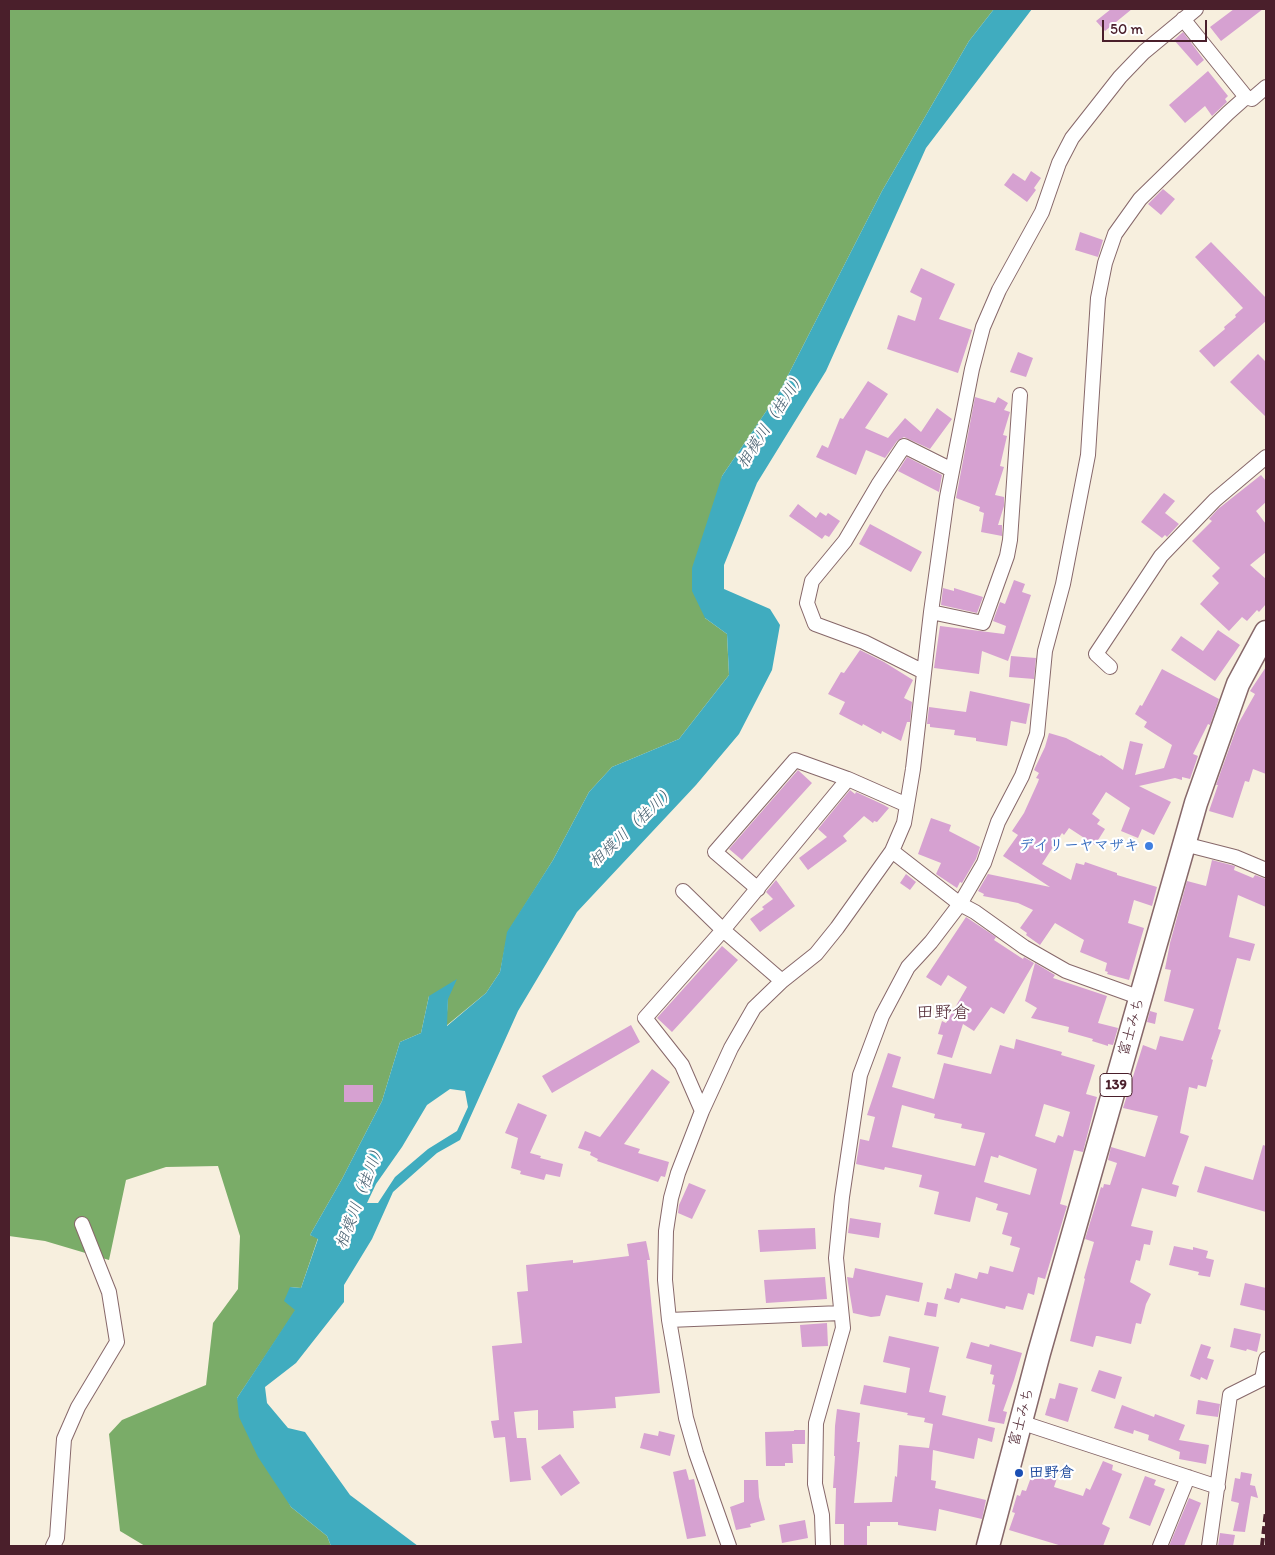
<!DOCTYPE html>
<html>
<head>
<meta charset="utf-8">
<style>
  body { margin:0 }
  #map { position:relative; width:1275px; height:1555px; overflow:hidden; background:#f7efde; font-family:Itim,sans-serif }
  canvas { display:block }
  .frame { position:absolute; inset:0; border:10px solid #4a1f2b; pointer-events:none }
  .scale { position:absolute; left:1102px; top:20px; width:105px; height:22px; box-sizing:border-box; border:2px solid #4a1f2b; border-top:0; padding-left:6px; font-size:15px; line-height:18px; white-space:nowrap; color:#4a1f2b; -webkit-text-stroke:4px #fff; paint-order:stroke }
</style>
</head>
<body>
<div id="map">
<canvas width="1275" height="1555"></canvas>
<div class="frame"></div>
<div class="scale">50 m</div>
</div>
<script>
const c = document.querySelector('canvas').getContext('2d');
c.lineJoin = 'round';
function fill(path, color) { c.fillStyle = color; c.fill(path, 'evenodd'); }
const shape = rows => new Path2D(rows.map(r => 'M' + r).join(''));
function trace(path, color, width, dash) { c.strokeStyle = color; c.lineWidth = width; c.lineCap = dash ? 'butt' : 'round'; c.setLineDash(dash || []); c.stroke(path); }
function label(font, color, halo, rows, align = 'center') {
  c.font = font + ' Itim,"Klee One",sans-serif'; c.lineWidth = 4.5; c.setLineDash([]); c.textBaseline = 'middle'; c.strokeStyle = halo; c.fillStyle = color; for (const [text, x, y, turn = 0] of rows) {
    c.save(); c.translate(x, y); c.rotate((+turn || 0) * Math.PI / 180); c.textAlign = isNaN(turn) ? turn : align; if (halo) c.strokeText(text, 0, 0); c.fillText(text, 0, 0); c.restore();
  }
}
const forest = shape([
  [9,9,994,9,969,41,882,191,780,391,722,476,705,618,727,634,729,675,679,739,612,767,589,792,553,860,508,932,500,972,486,993,446,1026,448,999,429,996,421,1033,400,1042,382,1101,342,1179,310,1235,318,1238,301,1288,290,1287,296,1310,237,1398,291,1507,327,1536,331,1546,145,1546,120,1531,109,1434,122,1420,206,1385,213,1323,238,1289,240,1236,218,1166,166,1167,126,1180,109,1260,45,1241,9,1236]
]);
const water = shape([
  [994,9,1032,9,926,148,826,371,757,483,724,565,724,589,770,609,780,625,772,670,739,734,696,785,577,912,518,1011,460,1140,437,1153,393,1192,372,1239,344,1285,344,1302,296,1363,265,1387,267,1403,288,1428,305,1432,350,1495,418,1546,331,1546,327,1536,291,1507,258,1457,239,1417,237,1398,295,1310,284,1301,290,1287,301,1288,318,1239,310,1235,342,1179,382,1101,400,1042,421,1033,429,996,457,979,448,999,447,1026,486,993,500,972,507,932,553,860,589,792,612,767,679,739,729,675,727,634,705,618,692,591,692,568,722,476,780,391,882,191,969,41],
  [450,1089,465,1091,468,1107,457,1131,428,1149,395,1177,378,1203,367,1203,376,1184,402,1147,427,1105]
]);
const building = shape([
  [1111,9,1132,9,1105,31,1096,21],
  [1234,9,1263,9,1221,41,1210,27],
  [1183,32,1204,60,1197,66,1174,40],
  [1208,71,1228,96,1225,99,1227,102,1212,116,1205,106,1185,123,1169,105],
  [1031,171,1041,178,1034,188,1036,190,1027,202,1004,185,1013,173,1025,181],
  [1163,189,1175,199,1161,215,1148,204],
  [1080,232,1103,240,1098,257,1075,250],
  [1211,242,1266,298,1266,321,1214,367,1199,351,1225,329,1224,327,1236,317,1235,315,1243,308,1195,257],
  [921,268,955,284,939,319,972,330,958,373,887,349,898,315,915,321,922,298,910,292],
  [1018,352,1033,358,1026,377,1010,372],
  [1258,354,1266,362,1266,417,1230,382],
  [868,381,888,394,865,428,888,438,905,418,921,432,937,408,952,419,930,449,904,437,897,441,885,458,866,450,856,475,816,457,822,445,828,448,840,418,843,419],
  [975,397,995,403,998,397,1008,403,1004,410,1010,412,1003,435,1007,436,1000,466,1004,467,995,495,1004,497,1004,506,998,525,1002,525,1002,536,981,532,984,513,979,511,980,507,956,498],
  [907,457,942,475,939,492,898,471],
  [1261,475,1266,481,1266,502,1256,511,1266,524,1266,552,1250,565,1266,579,1266,604,1259,612,1257,610,1247,621,1242,617,1229,631,1200,604,1219,583,1212,576,1220,568,1192,541,1212,521,1209,519,1218,509],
  [1164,493,1175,501,1165,513,1179,524,1167,537,1165,535,1162,538,1141,522],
  [798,504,816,518,820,512,826,516,828,513,840,521,829,537,825,535,822,539,789,516],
  [870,524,922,552,911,572,859,544],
  [1014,580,1025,584,1022,592,1031,595,1008,661,982,651,979,674,934,668,940,626,1004,634,1006,626,993,621,1000,602,1005,604],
  [943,588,954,591,954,588,983,597,977,613,941,605],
  [1218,630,1240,645,1215,681,1171,650,1181,636,1203,651],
  [860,650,884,662,913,680,904,698,912,702,910,722,907,722,901,741,882,731,881,734,863,724,862,726,839,714,845,702,828,694,841,672,844,673],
  [1011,656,1036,658,1034,679,1009,677],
  [1266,667,1266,774,1253,769,1249,782,1245,781,1233,818,1209,811,1218,785,1216,785,1238,724,1255,694,1250,691],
  [1162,669,1219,699,1210,725,1208,724,1193,754,1198,756,1190,779,1182,777,1182,780,1175,778,1139,786,1171,802,1154,835,1142,829,1138,838,1121,831,1130,808,1106,792,1092,814,1100,820,1097,824,1105,829,1095,845,1069,828,1064,835,1062,833,1042,864,1071,880,1076,863,1084,865,1085,862,1117,873,1117,875,1157,887,1152,906,1134,900,1128,923,1144,928,1129,980,1107,974,1108,972,1105,971,1107,963,1080,952,1084,940,1055,923,1040,945,1026,935,1027,933,1020,928,1033,910,1018,903,983,896,984,894,978,891,988,874,1050,887,1003,856,1018,835,1012,831,1024,813,1038,782,1039,779,1036,778,1039,773,1034,770,1045,747,1049,733,1066,738,1100,756,1101,755,1123,770,1130,741,1143,744,1135,775,1164,768,1172,745,1144,727,1147,722,1135,714,1140,705,1142,706],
  [970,691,1030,704,1026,724,1011,721,1007,746,976,741,976,738,954,735,955,730,930,727,930,724,927,724,929,707,966,712],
  [798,770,812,783,742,860,729,849],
  [850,790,855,794,856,792,884,805,889,808,877,822,874,821,873,823,864,816,843,836,847,841,808,870,799,858,827,837,818,829],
  [931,818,951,825,949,831,980,847,976,859,962,883,960,882,957,888,936,874,941,863,918,854],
  [1212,860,1235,866,1234,870,1253,878,1255,875,1266,879,1266,907,1238,895,1229,937,1255,944,1250,961,1237,958,1218,1029,1221,1030,1211,1059,1213,1060,1206,1087,1198,1085,1197,1089,1189,1087,1180,1133,1189,1136,1172,1184,1179,1186,1176,1197,1142,1188,1131,1226,1153,1231,1150,1245,1144,1244,1140,1261,1136,1260,1130,1282,1151,1294,1146,1304,1141,1324,1136,1323,1131,1344,1098,1336,1096,1336,1093,1347,1070,1341,1085,1279,1084,1278,1094,1242,1085,1239,1101,1187,1103,1188,1104,1184,1110,1185,1117,1163,1108,1160,1111,1147,1145,1157,1158,1116,1123,1108,1143,1045,1156,1050,1160,1036,1183,1041,1194,1009,1164,1001,1171,970,1165,969,1170,943,1187,881,1206,886],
  [906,874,916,882,910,890,900,883],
  [776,880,795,906,760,932,750,919,764,909,762,907,773,899,766,892],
  [966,917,996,937,994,940,1023,959,1024,957,1034,963,1004,1014,991,1007,974,1031,963,1024,952,1058,937,1054,943,1035,938,1034,942,1021,946,1023,967,987,948,975,941,986,926,977],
  [722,946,738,960,672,1032,657,1018],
  [1035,963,1055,975,1053,978,1107,996,1098,1023,1118,1028,1113,1045,1108,1044,1108,1046,1092,1041,1093,1039,1068,1032,1069,1027,1031,1018,1037,1008,1025,1001],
  [1150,1011,1157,1013,1155,1024,1147,1022],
  [631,1025,640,1042,552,1093,542,1076],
  [1016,1039,1062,1052,1061,1055,1095,1065,1086,1094,1097,1097,1083,1152,1074,1150,1060,1204,1067,1206,1045,1279,1038,1277,1034,1295,1028,1293,1023,1310,1006,1306,1005,1309,961,1298,959,1303,944,1299,947,1288,951,1289,955,1273,977,1279,979,1272,988,1274,990,1266,1013,1272,1020,1248,1010,1245,1012,1237,1002,1234,1008,1213,996,1210,998,1204,976,1197,970,1222,934,1214,939,1192,919,1187,922,1175,885,1167,884,1170,856,1164,860,1139,869,1141,875,1117,867,1115,888,1053,901,1057,892,1087,934,1099,944,1063,991,1074,1000,1045,1014,1049],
  [1044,1104,1070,1112,1063,1137,1058,1135,1055,1143,1035,1136],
  [902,1105,935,1114,934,1118,962,1124,961,1128,985,1133,975,1166,892,1147],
  [999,1155,1037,1169,1030,1195,984,1182,991,1156,998,1158],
  [652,1069,670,1082,624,1144,640,1149,638,1153,669,1162,665,1177,661,1176,658,1182,597,1161,598,1159,590,1155,591,1152,578,1148,585,1131,600,1137],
  [344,1085,373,1085,373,1102,344,1102],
  [518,1103,547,1115,530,1153,541,1156,540,1158,563,1164,560,1177,546,1174,544,1180,520,1174,521,1171,511,1168,518,1138,505,1133],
  [1263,1145,1266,1146,1266,1212,1197,1192,1205,1166,1253,1180],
  [689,1183,706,1190,692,1219,678,1213,679,1205],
  [850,1218,881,1223,879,1238,848,1233],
  [815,1228,816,1249,760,1252,758,1230],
  [646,1241,650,1260,647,1260,660,1393,615,1397,616,1408,573,1411,574,1428,538,1430,538,1410,514,1412,517,1438,526,1438,531,1480,510,1482,505,1437,494,1438,491,1421,499,1420,492,1346,522,1343,517,1292,528,1291,526,1265,573,1260,573,1263,629,1256,627,1244],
  [1174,1246,1193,1250,1193,1247,1208,1251,1206,1258,1214,1260,1210,1277,1198,1275,1199,1272,1169,1265],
  [855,1268,923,1283,919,1302,886,1295,880,1316,871,1317,853,1313,847,1277,853,1278],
  [825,1277,827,1299,766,1303,764,1280],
  [1245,1283,1266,1288,1266,1311,1240,1305],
  [927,1302,938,1304,936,1317,924,1315],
  [827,1323,828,1346,802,1347,800,1325],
  [1234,1328,1261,1334,1257,1352,1247,1349,1246,1351,1230,1347],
  [889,1336,939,1347,929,1392,946,1396,942,1415,995,1428,992,1442,978,1438,974,1459,933,1450,931,1480,936,1481,935,1488,986,1500,982,1519,939,1509,936,1531,898,1525,898,1522,870,1522,870,1526,867,1526,867,1546,844,1546,844,1524,835,1524,836,1488,833,1488,835,1456,834,1456,835,1426,837,1409,860,1413,857,1442,860,1442,854,1503,892,1502,895,1476,897,1477,899,1445,929,1448,933,1424,924,1422,925,1418,907,1415,908,1413,860,1404,864,1385,906,1393,910,1368,883,1362],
  [971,1342,989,1347,990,1344,1022,1353,1014,1380,1003,1411,1007,1412,1004,1424,988,1421,995,1385,992,1384,994,1375,990,1374,992,1365,966,1358],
  [1201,1344,1211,1347,1207,1358,1214,1360,1207,1380,1201,1377,1200,1380,1190,1376],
  [1099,1370,1122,1377,1115,1399,1091,1391],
  [1059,1383,1078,1388,1068,1422,1045,1415,1050,1398,1055,1399],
  [1198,1400,1220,1404,1218,1417,1196,1414],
  [1122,1405,1154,1417,1155,1414,1185,1425,1179,1440,1209,1445,1206,1464,1179,1459,1180,1452,1148,1440,1149,1435,1134,1430,1133,1434,1114,1428],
  [794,1430,805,1430,805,1444,792,1444,793,1463,785,1463,785,1466,766,1466,765,1432,794,1431],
  [659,1431,675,1435,670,1456,640,1448,644,1433,658,1436],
  [560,1454,580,1483,561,1496,541,1467],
  [1103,1461,1113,1465,1112,1470,1122,1474,1102,1524,1110,1528,1103,1546,1062,1546,1009,1530,1015,1513,1012,1512,1017,1495,1020,1496,1022,1490,1026,1491,1034,1469,1057,1478,1054,1487,1083,1496,1086,1488,1090,1490],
  [686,1469,689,1480,694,1479,706,1536,687,1539,673,1472],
  [1241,1472,1252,1474,1250,1485,1255,1486,1258,1498,1251,1496,1245,1532,1233,1531,1239,1503,1231,1501,1235,1478,1240,1479],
  [1145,1476,1156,1480,1154,1485,1165,1489,1150,1526,1129,1518],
  [744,1480,758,1480,759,1497,765,1520,750,1524,751,1527,736,1530,730,1507,744,1502],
  [1189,1498,1201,1503,1184,1546,1169,1546],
  [805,1520,808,1538,782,1543,779,1525],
  [1220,1533,1235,1535,1233,1546,1218,1546]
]);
const minor = shape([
  [1183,19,1246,97,1252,99,1266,87],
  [931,612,983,623,1007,556,1010,540,1020,395],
  [1110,667,1096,654,1161,556,1215,500,1266,457],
  [924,672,864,642,815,624,807,603,812,581,845,541,878,485,904,446,952,470],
  [1184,844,1235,857,1266,870],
  [892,851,960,904,975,912,1024,947,1066,971,1141,998],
  [758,889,715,852,795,760,848,779],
  [683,891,723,930,782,981],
  [702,1111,682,1065,645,1018,723,930,848,779,907,805],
  [669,1320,841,1313],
  [1020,1422,1218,1487],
  [53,1546,57,1538,64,1439,78,1407,117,1342,109,1292,82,1224],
  [729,1546,696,1453,686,1418,669,1320,665,1280,666,1231,671,1198,678,1173,702,1111,731,1048,754,1008,782,981,816,954,837,928,892,851,904,823,913,769,931,612,947,497,972,369,983,327,999,290,1042,212,1059,163,1072,138,1120,77,1144,52,1196,9],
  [823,1546,822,1515,815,1484,816,1423,843,1328,836,1258,842,1197,860,1075,882,1016,908,967,931,942,960,904,984,863,998,822,1022,776,1037,734,1045,651,1063,584,1088,455,1098,298,1105,263,1115,234,1140,199,1228,113,1246,97],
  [1160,1546,1188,1477],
  [1209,1546,1230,1395,1262,1379,1266,1359]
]);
const trunk = shape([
  [988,1546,1039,1353,1196,803,1238,684,1266,632]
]);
const rail = shape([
  [1262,1546,1266,1511]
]);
const markers = [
  [1149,846,5,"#3f7fe0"],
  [1019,1473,5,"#1a4fb4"]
];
const shields = [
  [1116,1085,32]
];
const shieldNames = [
  ["139",1116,1085]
];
const shopNames = [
  ["デイリーヤマザキ",1139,846]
];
const streetNames = [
  ["富士みち",1132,1027,-74],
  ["富士みち",1022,1417,-75]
];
const transitNames = [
  ["田野倉",1029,1473]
];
const waterNames = [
  ["相模川（桂川）",772,420,-57],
  ["相模川（桂川）",633,827,-43],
  ["相模川（桂川）",361,1196,-69]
];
const quarterNames = [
  ["田野倉",943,1013]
];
fill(forest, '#7aac68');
fill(water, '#40acbf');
fill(building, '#d6a1d1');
trace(minor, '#87686a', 16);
trace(trunk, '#87686a', 25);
trace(minor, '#fff', 14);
trace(trunk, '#fff', 22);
trace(rail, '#4a1f2b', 4, [8, 4]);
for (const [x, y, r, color] of markers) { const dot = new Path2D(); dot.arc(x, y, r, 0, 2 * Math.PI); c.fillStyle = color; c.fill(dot); trace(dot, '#fff', 2); }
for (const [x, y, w] of shields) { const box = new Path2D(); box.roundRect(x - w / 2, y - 11.5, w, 23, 4); c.fillStyle = '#fff'; c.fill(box); trace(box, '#4a1f2b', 1); }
label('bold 14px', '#4a1f2b', null, shieldNames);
label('bold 15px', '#366cbe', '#fff', shopNames, 'right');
label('15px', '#4a1f2b', '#fff', streetNames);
label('bold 15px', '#164399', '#fff', transitNames, 'left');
label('italic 16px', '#465e6e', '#fff', waterNames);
label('18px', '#4a1f2b', '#fff', quarterNames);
</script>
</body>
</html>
